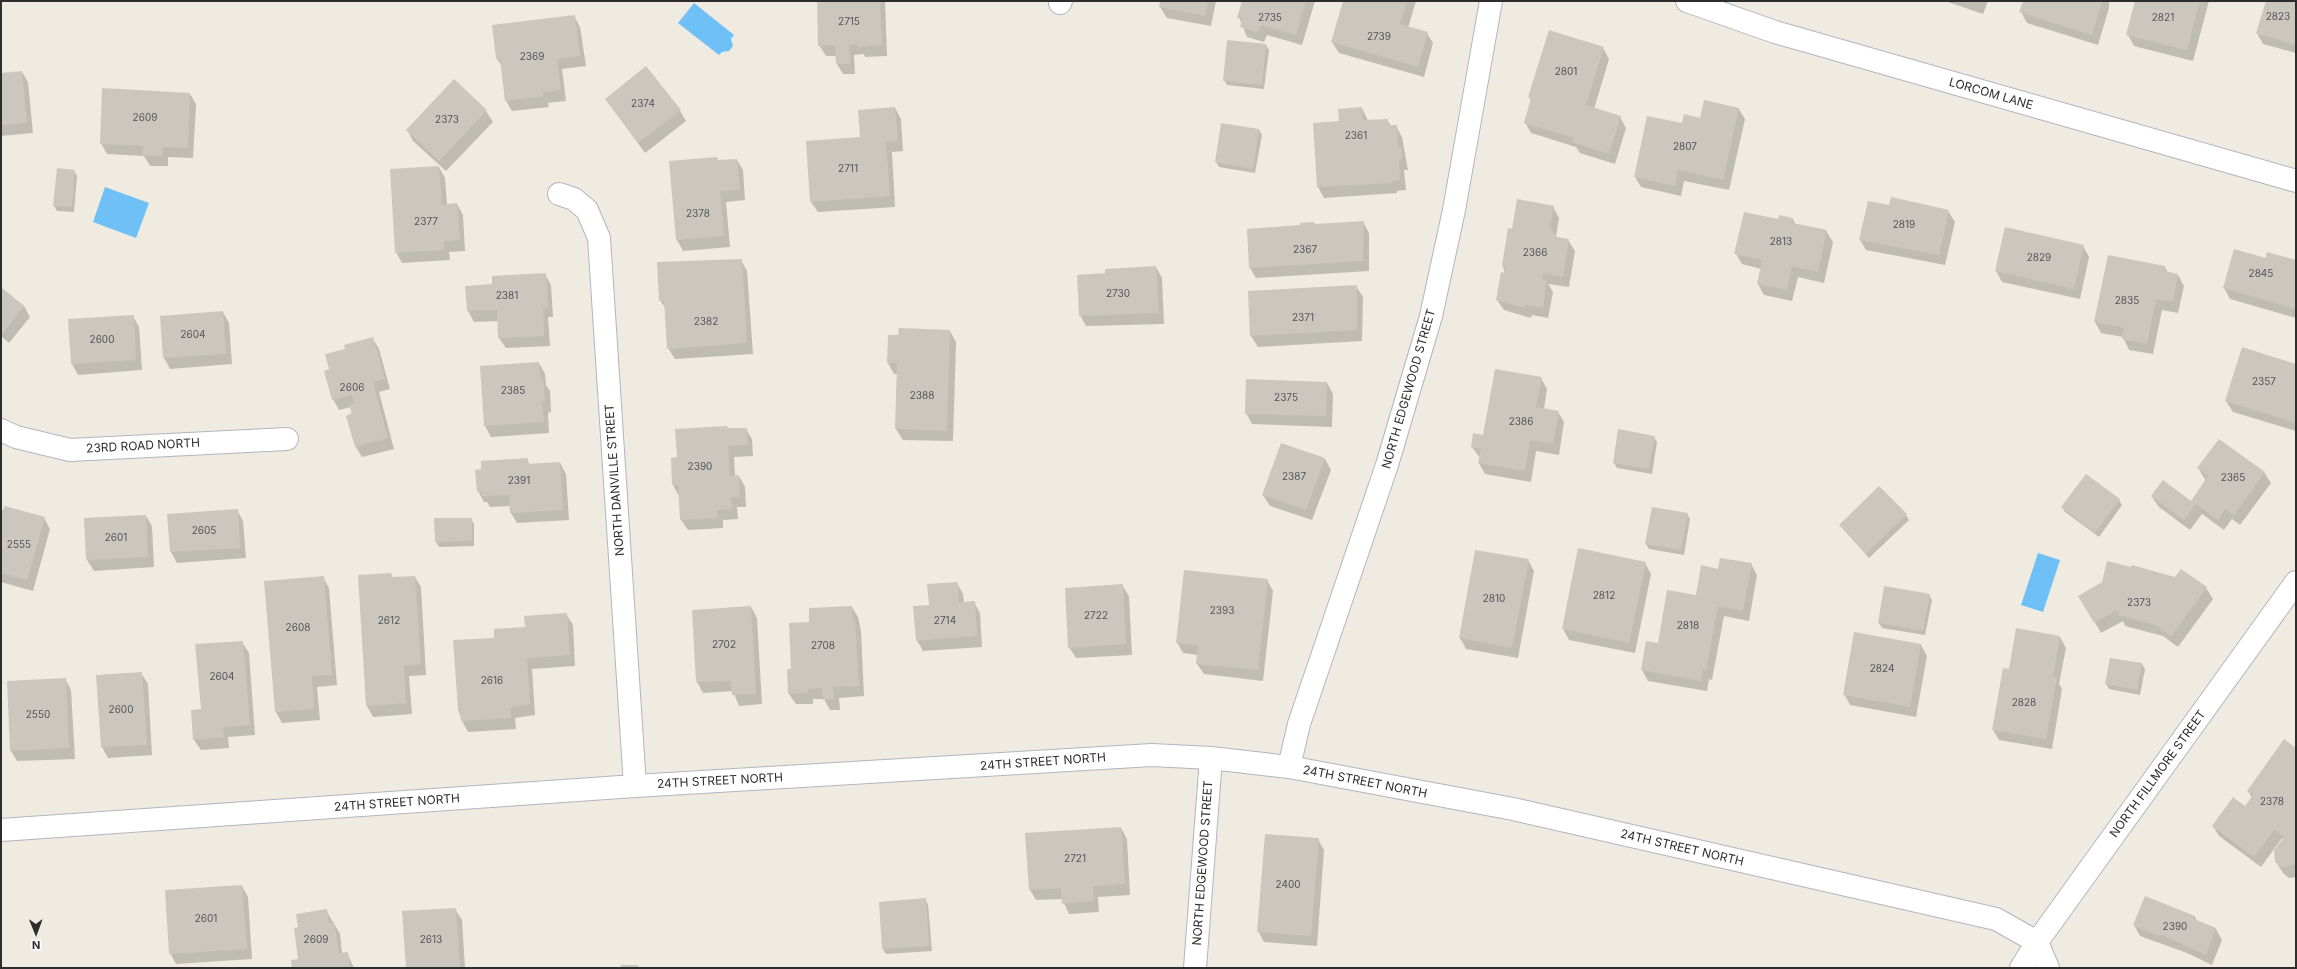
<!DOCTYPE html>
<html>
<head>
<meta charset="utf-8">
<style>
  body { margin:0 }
  #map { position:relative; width:2297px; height:969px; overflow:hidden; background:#efebe0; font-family:Inter,sans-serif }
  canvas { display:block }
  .frame { position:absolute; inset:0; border:2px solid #2d2d2d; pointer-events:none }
  .north { position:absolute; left:16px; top:913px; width:40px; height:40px; -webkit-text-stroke:3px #fff; paint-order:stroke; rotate:179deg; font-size:11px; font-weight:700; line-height:16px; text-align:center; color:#2d2d2d }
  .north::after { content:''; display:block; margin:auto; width:14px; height:18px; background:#2d2d2d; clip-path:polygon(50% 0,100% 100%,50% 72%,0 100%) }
</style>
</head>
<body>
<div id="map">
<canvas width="2297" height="969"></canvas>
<div class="frame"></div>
<div class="north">N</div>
</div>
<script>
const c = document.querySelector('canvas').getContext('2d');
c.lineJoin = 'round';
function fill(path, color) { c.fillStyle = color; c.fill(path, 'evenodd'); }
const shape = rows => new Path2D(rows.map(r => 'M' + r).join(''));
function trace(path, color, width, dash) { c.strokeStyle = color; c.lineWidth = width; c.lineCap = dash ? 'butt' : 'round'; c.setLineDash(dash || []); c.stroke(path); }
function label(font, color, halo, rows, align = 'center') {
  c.font = font + ' Inter,sans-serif'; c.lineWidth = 3; c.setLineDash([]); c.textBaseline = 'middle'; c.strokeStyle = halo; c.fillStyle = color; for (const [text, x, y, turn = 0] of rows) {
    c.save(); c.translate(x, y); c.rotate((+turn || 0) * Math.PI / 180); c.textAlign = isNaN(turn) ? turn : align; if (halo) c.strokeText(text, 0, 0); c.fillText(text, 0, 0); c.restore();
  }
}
const water = shape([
  [694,3,734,35,731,39,733,46,729,51,722,52,719,55,678,23],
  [105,187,149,203,136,238,93,222],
  [2038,553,2060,560,2043,612,2021,605]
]);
const shadow = shape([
  [818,1,885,1,887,56,865,57,864,54,854,55,855,74,843,74,837,64,837,56,826,56,819,45],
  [1161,1,1216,1,1211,26,1167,18,1160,7],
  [1243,1,1315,1,1302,45,1267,35,1264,42,1247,37,1239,17],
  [1344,1,1416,1,1408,28,1427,33,1433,43,1424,77,1339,53,1332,42],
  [1945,1,1988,1,1983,14],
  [2024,1,2109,1,2109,8,2098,45,2027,23,2021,12],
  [2136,1,2209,1,2193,61,2134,46,2128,35],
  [2267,1,2296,1,2296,53,2263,44,2257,33],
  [574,16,580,27,586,66,562,69,566,101,548,103,549,107,512,111,506,101,502,66,497,59],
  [1266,45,1269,50,1264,89,1227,85,1224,80],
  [1603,48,1609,59,1594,109,1620,117,1626,128,1615,164,1580,153,1576,147,1531,133,1525,122,1531,101,1529,97],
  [22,72,28,82,33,133,1,136,1,74],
  [454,80,486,111,493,122,446,171,413,141,407,130],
  [190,94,196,104,193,158,168,157,168,166,150,166,144,156,107,154,101,143],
  [606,99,680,111,686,121,645,153],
  [895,108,901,119,903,151,892,152,895,207,818,212,811,202,861,138],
  [1362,108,1368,121,1387,120,1391,126,1396,126,1402,137,1408,170,1404,170,1406,190,1397,191,1397,193,1324,198,1318,187,1340,122],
  [1738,108,1745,119,1729,190,1684,181,1681,196,1641,187,1635,177,1701,119],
  [1222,124,1259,130,1262,135,1255,173,1219,167,1216,162],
  [737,160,743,170,745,200,726,202,730,247,683,251,677,240,671,162],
  [439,167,445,178,447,205,457,204,463,215,465,251,449,252,450,260,402,263,396,252],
  [74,171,77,176,74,212,57,211,54,206],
  [1553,207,1559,218,1556,237,1568,240,1575,251,1569,287,1548,284,1553,292,1548,318,1532,315,1531,318,1504,310,1497,300,1505,274,1503,266,1512,230],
  [1890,207,1948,211,1955,222,1945,265,1866,250,1860,240],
  [1793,219,1796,225,1826,231,1833,242,1824,283,1798,277,1792,301,1764,295,1758,284,1761,269,1742,264,1736,254,1779,221],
  [1363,222,1369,233,1369,271,1256,278,1250,268,1315,225],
  [2005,228,2083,246,2089,257,2080,299,2002,282,1996,271],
  [741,260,747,271,753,354,675,359,668,348,666,309,660,300],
  [2296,261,2296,318,2230,299,2224,288],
  [1156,267,1162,278,1164,324,1086,326,1080,315,1106,274],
  [2165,267,2168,273,2178,275,2184,286,2178,313,2162,310,2153,354,2129,350,2123,337,2101,333,2095,322],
  [545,274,551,285,553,317,548,317,550,346,506,348,499,338,498,321,474,322,468,311,467,287,493,285],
  [1356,286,1363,297,1362,341,1258,347,1251,336,1249,292],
  [1,289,24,306,30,317,9,343,1,336],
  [223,312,229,323,232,364,170,369,164,358],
  [133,316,139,327,142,370,78,375,72,364,69,320],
  [950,331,956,342,953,441,903,440,896,429,898,374,894,374,888,363],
  [373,339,379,349,390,389,379,392,394,449,362,457,356,447,351,407,339,410,333,399,330,370,346,349],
  [539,363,545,374,546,385,550,391,551,412,548,413,549,433,491,437,485,426,481,367],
  [2296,365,2296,431,2233,412,2226,401],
  [1541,378,1547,389,1544,409,1558,412,1564,422,1559,455,1536,451,1531,482,1485,474,1479,463,1480,458,1472,447],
  [1327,383,1333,394,1332,427,1252,424,1246,413],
  [727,427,728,429,746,429,752,439,753,456,734,457,735,477,739,476,745,487,746,507,737,507,738,519,723,520,723,528,688,530,681,520,679,496,673,485,678,458],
  [1654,437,1657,442,1652,474,1617,468,1614,463],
  [1325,459,1331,470,1312,520,1270,506,1263,495],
  [527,460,530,465,560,463,566,474,569,520,517,523,511,513,511,506,490,507,487,502,484,502,478,491],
  [2198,468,2264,472,2271,483,2240,525,2232,519,2224,530,2202,514,2190,530,2159,507,2152,497,2191,502,2206,481],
  [2119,500,2122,505,2099,537,2065,512,2062,507],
  [1,510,44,518,50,529,33,591,1,582],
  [237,510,243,521,246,558,177,563,171,552,168,515],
  [1687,514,1690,519,1684,555,1649,549,1646,544],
  [1906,515,1909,520,1869,558,1840,525],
  [146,516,152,526,154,567,94,571,87,560],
  [471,519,474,524,474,546,439,547,436,542],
  [1528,560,1534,571,1518,658,1466,649,1460,638],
  [1645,563,1651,574,1635,653,1569,640,1563,629],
  [1751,564,1757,575,1749,621,1724,616,1712,680,1709,679,1707,691,1648,681,1642,670,1659,644,1719,570],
  [2181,570,2206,588,2213,599,2178,647,2163,636,2125,626,2123,621,2101,633,2080,596,2175,578],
  [391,574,393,578,415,577,421,587,426,675,409,676,412,714,373,717,367,706],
  [323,577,329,588,337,685,317,687,320,720,282,723,276,712,265,582],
  [1267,580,1273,591,1263,681,1204,674,1197,664,1198,655,1183,653,1177,642],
  [957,583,963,594,964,603,974,602,980,613,982,647,923,651,917,640,930,606],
  [1122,585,1129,596,1132,655,1076,658,1069,647],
  [1929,595,1932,600,1925,635,1882,628,1879,623],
  [751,607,757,618,762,704,739,706,733,691,703,693,697,682],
  [852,607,858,617,861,631,864,696,839,698,840,710,830,710,824,699,813,699,813,704,796,704,789,694,792,670,811,623],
  [566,614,573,625,575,666,532,669,535,715,515,718,516,729,468,732,462,721,458,709,495,639],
  [2060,637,2066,648,2059,684,2062,689,2052,749,1999,740,1993,730,2009,670],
  [242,642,249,653,255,735,228,737,229,748,201,750,194,740,202,710],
  [1921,645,1927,656,1916,717,1850,705,1844,694],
  [2110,659,2142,664,2145,669,2140,695,2109,689,2106,684],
  [141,673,148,684,152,755,108,758,102,747,97,676],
  [65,679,71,690,75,759,17,761,11,751],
  [2296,749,2296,877,2289,878,2283,873,2276,862,2283,839,2282,838,2261,867,2219,836,2213,826,2245,807,2252,798,2248,791],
  [1121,828,1127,839,1130,895,1098,897,1099,912,1069,914,1062,899,1036,900,1030,890],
  [1318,839,1324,850,1317,946,1264,942,1258,931],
  [242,886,248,897,252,959,176,964,170,953],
  [925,899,928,904,932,951,886,954,883,949,880,902],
  [455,909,462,920,465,968,407,968],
  [326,910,340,934,342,953,347,953,354,968,293,968,299,960,299,928],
  [2195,917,2197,921,2216,929,2222,940,2212,965,2187,953,2140,936,2134,925]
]);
const building = shape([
  [817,1,880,1,882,45,858,47,858,44,849,45,850,64,836,64,835,45,818,46],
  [1160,1,1208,1,1205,16,1159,7],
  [1242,1,1306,1,1296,35,1261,25,1258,32,1240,27,1242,19,1237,18],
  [1343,1,1407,1,1400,24,1428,32,1418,67,1331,42],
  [2023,1,2102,1,2092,35,2019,12],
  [2135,1,2200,1,2187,50,2126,35],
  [2266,1,2296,1,2296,45,2256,33],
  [575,15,580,56,557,59,561,90,543,92,543,96,505,101,500,59,496,59,492,25],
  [1549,30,1604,47,1586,105,1621,116,1609,154,1572,142,1574,138,1524,123,1531,98,1528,97],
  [1227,40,1266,44,1262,85,1223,81],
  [646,66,681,110,638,143,605,99],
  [22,71,27,123,1,125,1,73],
  [454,79,487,110,439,161,406,130],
  [102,88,190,93,188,148,163,147,162,156,142,155,143,146,100,144],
  [1704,100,1739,108,1723,180,1678,170,1675,186,1634,177,1647,116,1682,123,1684,114,1700,118],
  [895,107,898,141,886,142,890,196,810,202,806,141,860,137,858,110],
  [1362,107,1363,120,1388,119,1388,125,1397,125,1398,148,1401,147,1402,159,1399,159,1400,180,1391,181,1392,183,1317,187,1313,123,1339,121,1338,109],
  [1221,123,1259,129,1253,169,1215,162],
  [717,157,718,160,737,159,740,190,720,191,724,236,676,240,669,161],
  [439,166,442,205,457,203,460,240,444,241,444,250,395,253,390,169],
  [57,168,75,170,72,207,53,206],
  [1891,197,1949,210,1939,255,1859,240,1868,201,1889,205],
  [1517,199,1554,206,1550,227,1557,237,1569,239,1563,277,1543,273,1542,279,1547,280,1543,308,1526,305,1525,308,1496,300,1501,272,1505,273,1506,267,1502,266,1508,228,1512,229],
  [1744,212,1778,219,1779,215,1793,218,1792,223,1827,230,1818,272,1792,266,1787,290,1757,284,1762,260,1734,254],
  [1364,221,1363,261,1249,268,1247,229,1300,225,1300,223,1314,222,1315,224],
  [2005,227,2084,245,2074,289,1995,271],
  [2234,249,2266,258,2267,252,2296,260,2296,309,2223,288],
  [2108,255,2165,266,2164,271,2178,274,2173,302,2156,299,2147,344,2122,339,2124,328,2094,322],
  [742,259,747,343,667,349,664,301,659,301,657,262],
  [1156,266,1159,313,1079,316,1077,275,1105,273,1105,269],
  [546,273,548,307,543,307,544,336,498,338,497,310,467,311,465,286,492,284,492,276],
  [1357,285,1357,330,1250,336,1248,291],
  [1,287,24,306,3,333,1,331],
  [223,311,226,354,163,358,160,316],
  [134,315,136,360,71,364,68,319],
  [899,328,950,330,947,431,895,429,897,363,887,363,888,335,898,335],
  [373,337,385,379,373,382,388,438,355,447,346,416,352,413,349,406,354,403,352,395,332,400,324,371,329,369,325,354,345,349,344,345],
  [2242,347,2296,364,2296,423,2225,401],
  [539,362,541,380,544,380,545,401,542,402,544,422,484,426,480,366],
  [1495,369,1542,377,1536,407,1559,411,1553,444,1530,440,1525,471,1478,463,1481,449,1471,447,1473,433,1483,435],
  [1246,379,1327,382,1326,416,1245,414],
  [727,426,727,428,747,428,748,445,728,446,730,476,739,475,740,497,731,497,732,509,717,510,718,518,680,520,678,485,672,485,671,458,677,457,675,429],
  [1618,429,1655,436,1649,469,1613,463],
  [2219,439,2265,472,2234,515,2225,509,2218,520,2196,504,2184,520,2151,496,2163,480,2191,501,2208,476,2197,468],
  [1281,443,1325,458,1306,510,1262,495],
  [528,458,528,464,560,462,563,510,510,513,509,495,482,496,482,492,477,492,475,470,481,469,481,461],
  [2086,474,2120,499,2095,533,2061,507],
  [1879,486,1907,514,1866,554,1839,525],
  [5,506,45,517,27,580,1,573,1,509,3,510],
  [1652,507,1688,513,1681,550,1645,544],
  [238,509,240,548,170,552,167,514],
  [146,515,148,557,86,560,84,518],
  [434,518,472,518,472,541,435,542],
  [1578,548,1646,562,1629,643,1562,629],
  [1475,550,1529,559,1512,648,1459,638],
  [1720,558,1752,563,1743,611,1718,606,1706,670,1703,669,1701,681,1641,670,1646,641,1658,643,1667,590,1696,595,1701,565,1718,569],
  [2107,561,2131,567,2132,565,2175,577,2181,569,2207,587,2171,637,2156,625,2118,615,2119,612,2115,611,2094,623,2078,596,2102,582],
  [1184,570,1268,579,1258,670,1196,664,1198,645,1176,643],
  [391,573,392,577,415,576,421,664,404,666,406,703,366,706,358,575],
  [324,576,332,675,312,676,314,709,275,712,264,581],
  [958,582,959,602,975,601,977,636,916,641,913,606,929,605,927,584],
  [1123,584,1126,644,1068,648,1065,588],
  [1884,586,1930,594,1923,631,1878,623],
  [751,606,756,694,732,695,731,681,696,682,692,610],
  [852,606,853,620,855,619,859,686,833,687,834,699,823,700,822,688,807,689,808,693,788,694,787,669,791,669,789,623,809,622,809,608],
  [567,613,570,655,527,658,530,704,510,708,511,718,461,721,460,709,458,709,453,640,494,638,494,629,525,627,524,616],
  [2016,628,2060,636,2053,677,2057,677,2046,739,1992,730,2003,668,2009,669],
  [1854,632,1921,644,1910,707,1843,695],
  [243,641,250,725,223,727,224,737,193,740,191,710,201,709,195,644],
  [2110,658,2142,663,2137,690,2105,684],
  [142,672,147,745,101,747,96,675],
  [66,678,69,748,10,751,7,681],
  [2284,739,2296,748,2296,864,2282,868,2275,862,2274,850,2284,837,2274,830,2254,857,2212,826,2233,797,2245,806,2253,795,2247,791],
  [1121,827,1125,884,1093,886,1094,901,1062,904,1061,888,1029,890,1025,833],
  [1265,834,1319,838,1311,936,1257,932],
  [242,885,247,949,169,954,165,890],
  [2145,896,2195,916,2194,919,2216,928,2206,955,2160,934,2159,936,2133,925],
  [926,898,929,946,882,949,879,902],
  [456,908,460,968,406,968,402,911],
  [327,909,329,923,334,922,339,953,348,952,350,968,292,968,291,960,298,959,294,928,298,927,296,914],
  [621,965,638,965,639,968,621,968]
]);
const minor = shape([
  [1687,1,1775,32,2296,181],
  [1060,3,1061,1],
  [559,194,574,199,587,210,599,238,635,786],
  [1,430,16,437,70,450,287,439],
  [1289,767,1299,724,1387,465,1431,316,1454,210,1491,1],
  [1,830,635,786,1152,755,1211,758,1289,767,1513,809,1996,919,2037,942,2048,968],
  [1195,968,1211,758],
  [2021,968,2037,942,2296,582]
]);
const numberNames = [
  ["2823",2278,17],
  ["2735",1270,18],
  ["2821",2163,18],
  ["2715",849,22],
  ["2739",1379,37],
  ["2369",532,57],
  ["2801",1566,72],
  ["2374",643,104],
  ["2609",145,118],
  ["2373",447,120],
  ["2361",1356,136],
  ["2807",1685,147],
  ["2711",848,169],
  ["2378",698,214],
  ["2377",426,222],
  ["2819",1904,225],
  ["2813",1781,242],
  ["2367",1305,250],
  ["2366",1535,253],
  ["2829",2039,258],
  ["2845",2261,274],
  ["2730",1118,294],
  ["2381",507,296],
  ["2835",2127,301],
  ["2371",1303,318],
  ["2382",706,322],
  ["2604",193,335],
  ["2600",102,340],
  ["2357",2264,382],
  ["2606",352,388],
  ["2385",513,391],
  ["2388",922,396],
  ["2375",1286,398],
  ["2386",1521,422],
  ["2390",700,467],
  ["2387",1294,477],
  ["2365",2233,478],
  ["2391",519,481],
  ["2605",204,531],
  ["2601",116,538],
  ["2555",19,545],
  ["2812",1604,596],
  ["2810",1494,599],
  ["2373",2139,603],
  ["2393",1222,611],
  ["2722",1096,616],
  ["2612",389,621],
  ["2714",945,621],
  ["2818",1688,626],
  ["2608",298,628],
  ["2702",724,645],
  ["2708",823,646],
  ["2824",1882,669],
  ["2604",222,677],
  ["2616",492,681],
  ["2828",2024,703],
  ["2600",121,710],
  ["2550",38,715],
  ["2378",2272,802],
  ["2721",1075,859],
  ["2400",1288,885],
  ["2601",206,919],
  ["2390",2175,927],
  ["2609",316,940],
  ["2613",431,940]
];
const streetNames = [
  ["LORCOM LANE",1991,94,16],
  ["NORTH EDGEWOOD STREET",1409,389,-74],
  ["23RD ROAD NORTH",143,446,-3],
  ["NORTH DANVILLE STREET",615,480,-94],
  ["24TH STREET NORTH",1043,762,-4],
  ["NORTH FILLMORE STREET",2158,774,-54],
  ["24TH STREET NORTH",720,781,-3],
  ["24TH STREET NORTH",1365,782,11],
  ["24TH STREET NORTH",397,803,-4],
  ["24TH STREET NORTH",1682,848,13],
  ["NORTH EDGEWOOD STREET",1203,863,-86]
];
fill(water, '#6ec0f6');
fill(shadow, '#0003');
fill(building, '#cbc7bf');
trace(minor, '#b3b4c1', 24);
trace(minor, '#fff', 22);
label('10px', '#545452', null, numberNames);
label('12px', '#2d2d2d', '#fff', streetNames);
</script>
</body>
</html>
